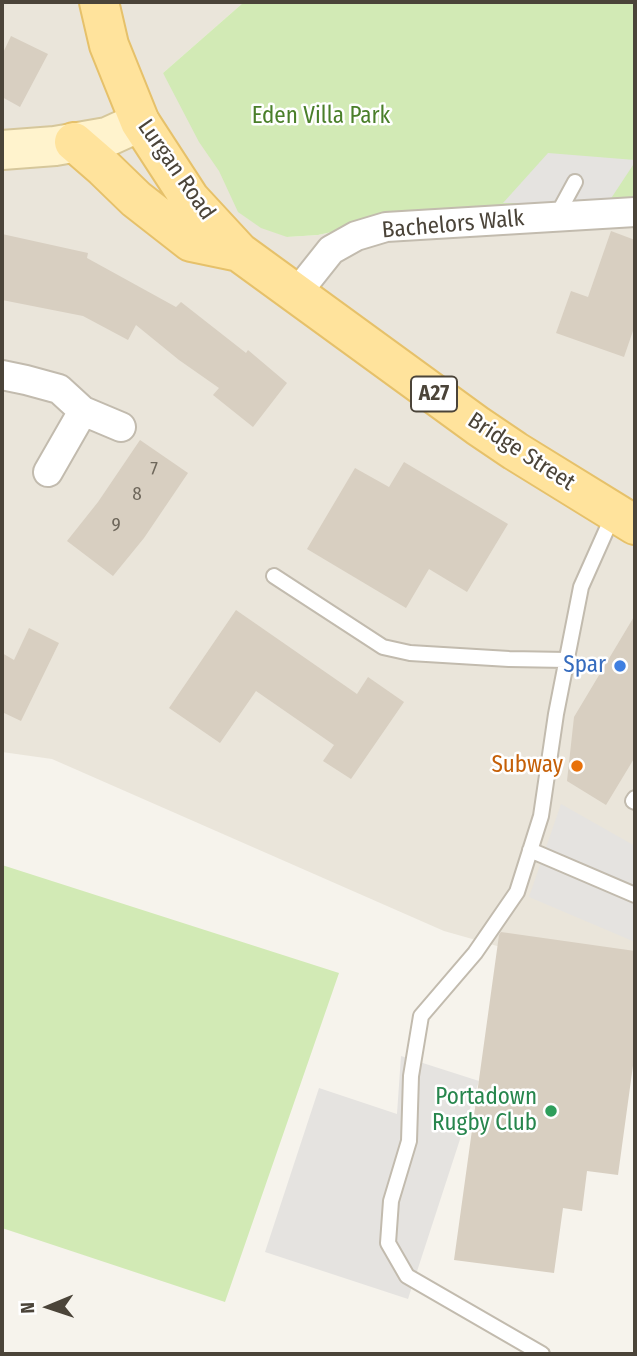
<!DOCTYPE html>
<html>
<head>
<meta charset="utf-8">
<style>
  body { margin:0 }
  #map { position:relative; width:637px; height:1356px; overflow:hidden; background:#f6f3ec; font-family:"Fira Sans Condensed",sans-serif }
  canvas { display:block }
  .frame { position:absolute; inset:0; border:4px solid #4b4439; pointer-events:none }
  .north { position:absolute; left:14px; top:1272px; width:70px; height:70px; -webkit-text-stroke:5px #fff; paint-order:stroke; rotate:268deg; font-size:19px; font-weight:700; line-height:28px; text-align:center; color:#4b4439 }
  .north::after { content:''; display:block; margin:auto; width:24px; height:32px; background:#4b4439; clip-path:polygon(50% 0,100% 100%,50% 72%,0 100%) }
</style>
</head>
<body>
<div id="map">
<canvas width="637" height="1356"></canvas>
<div class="frame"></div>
<div class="north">N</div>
</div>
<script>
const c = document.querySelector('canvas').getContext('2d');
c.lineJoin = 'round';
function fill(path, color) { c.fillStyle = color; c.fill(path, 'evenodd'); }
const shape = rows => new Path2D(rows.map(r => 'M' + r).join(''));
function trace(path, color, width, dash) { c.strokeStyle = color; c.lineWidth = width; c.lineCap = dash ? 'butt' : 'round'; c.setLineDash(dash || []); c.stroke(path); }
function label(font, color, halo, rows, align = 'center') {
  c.font = font + ' "Fira Sans Condensed",sans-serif'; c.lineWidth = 5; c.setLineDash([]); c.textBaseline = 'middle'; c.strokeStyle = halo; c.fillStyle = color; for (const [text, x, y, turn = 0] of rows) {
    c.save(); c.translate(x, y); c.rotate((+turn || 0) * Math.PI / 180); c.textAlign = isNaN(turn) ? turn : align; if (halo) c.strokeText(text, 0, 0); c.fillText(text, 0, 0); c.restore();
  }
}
const residential = shape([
  [2,2,244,2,163,73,287,237,318,235,359,226,635,212,635,985,444,931,52,759,2,752]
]);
const green = shape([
  [244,2,635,2,635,212,359,226,318,235,287,237,261,228,238,212,219,171,199,142,163,73],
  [2,865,339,973,225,1302,2,1228]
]);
const parking = shape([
  [548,153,635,160,635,162,608,203,503,203],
  [561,804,635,846,635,942,529,897],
  [401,1056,479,1081,408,1299,265,1252,319,1088,397,1114]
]);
const building = shape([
  [11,36,48,54,20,107,2,97,2,55],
  [611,231,635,240,635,325,624,357,556,333,571,291,588,297],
  [2,234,88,253,87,258,176,307,181,302,246,353,248,350,287,383,253,427,213,395,219,388,179,360,136,325,128,340,83,316,2,300],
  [140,440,188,473,144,538,113,576,67,541,98,502],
  [404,462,508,524,467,592,429,569,406,608,307,549,355,468,389,487],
  [236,610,357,694,368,677,404,702,351,779,323,761,334,745,256,691,220,743,169,708],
  [635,615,635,757,606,805,567,781,574,717],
  [29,628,59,643,21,721,2,712,2,653,14,660],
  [501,932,635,951,635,1051,618,1175,587,1171,582,1211,563,1208,554,1273,454,1260,499,935]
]);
const service = shape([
  [556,217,575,182],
  [274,576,383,647,410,653,509,659,567,660],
  [635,798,633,801,635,802],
  [530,850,635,895],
  [542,1354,407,1276,388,1243,391,1201,409,1141,411,1076,421,1016,475,953,517,892,541,816,556,714,581,587,614,513]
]);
const minor = shape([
  [296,294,331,250,356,236,386,227,635,212],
  [2,375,26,380,59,389,83,411,121,427],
  [48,472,83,411]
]);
const secondary = shape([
  [2,150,55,146,107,137,140,122]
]);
const primary = shape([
  [99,2,109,45,140,122,190,199,239,252,478,426,515,451,635,525],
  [74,142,104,168,136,199,191,242,239,252]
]);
const markers = [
  [620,666,7,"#3f7fe0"],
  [577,766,7,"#e8710a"],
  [551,1111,7,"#2e9e5b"]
];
const numberNames = [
  ["7",154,470],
  ["8",137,495],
  ["9",116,526]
];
const shields = [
  [434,394,46]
];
const shieldNames = [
  ["A27",434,394]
];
const parkNames = [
  ["Eden Villa Park",321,117]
];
const streetNames = [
  ["Lurgan Road",176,170,55],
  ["Bachelors Walk",453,225,-5],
  ["Bridge Street",521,452,33]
];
const shopNames = [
  ["Spar",606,666]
];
const foodNames = [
  ["Subway",563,766]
];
const leisureNames = [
  ["Portadown",537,1098],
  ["Rugby Club",537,1124]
];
fill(residential, '#eae5da');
fill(green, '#d2eab5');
fill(parking, '#e5e3e0');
fill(building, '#d8cfc1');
trace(service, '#c2bbae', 18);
trace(minor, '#c2bbae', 32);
trace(secondary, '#d6c79b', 42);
trace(primary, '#e6c16a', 42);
trace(service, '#fff', 14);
trace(minor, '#fff', 28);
trace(secondary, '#fff3cd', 38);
trace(primary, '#ffe39c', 38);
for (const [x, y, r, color] of markers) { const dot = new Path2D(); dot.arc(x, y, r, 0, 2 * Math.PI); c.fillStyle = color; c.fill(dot); trace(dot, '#fff', 2.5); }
label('19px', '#6e675b', null, numberNames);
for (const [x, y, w] of shields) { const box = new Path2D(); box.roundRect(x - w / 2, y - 17.5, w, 35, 5); c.fillStyle = '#fff'; c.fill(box); trace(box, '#4b4439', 2); }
label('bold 21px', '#4b4439', null, shieldNames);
label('23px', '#4a7f2a', '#fff', parkNames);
label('23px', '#4b4439', '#fff', streetNames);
label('23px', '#366cbe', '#fff', shopNames, 'right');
label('23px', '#c56008', '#fff', foodNames, 'right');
label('23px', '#27864d', '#fff', leisureNames, 'right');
</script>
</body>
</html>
